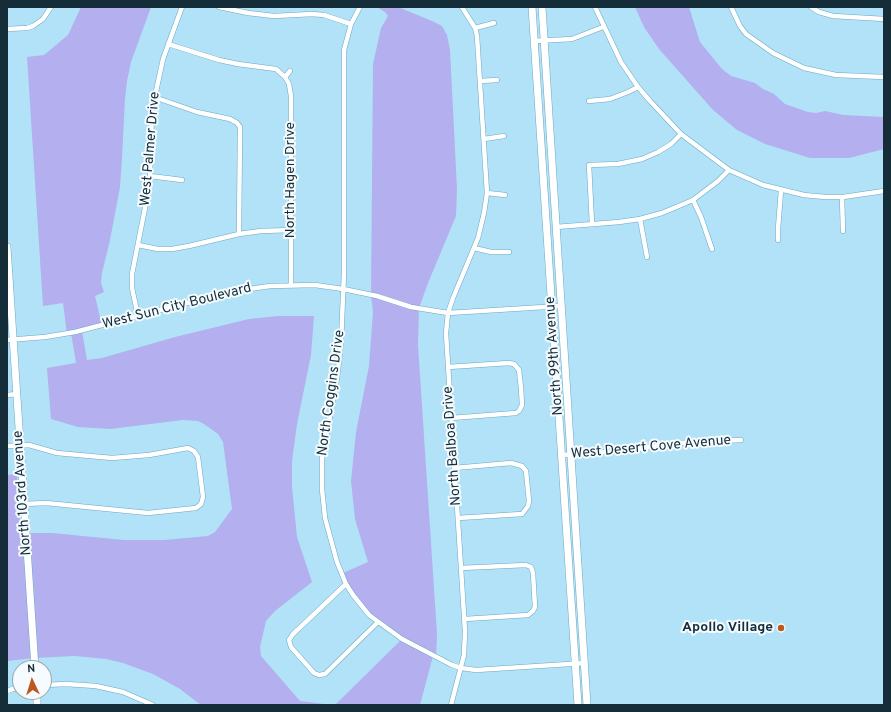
<!DOCTYPE html>
<html>
<head>
<meta charset="utf-8">
<style>
  body { margin:0 }
  #map { position:relative; width:891px; height:712px; overflow:hidden; background:#b1e2f8; font-family:Overpass,sans-serif }
  canvas { display:block }
  .frame { position:absolute; inset:0; border:8px solid #142d38; pointer-events:none }
  .north { position:absolute; left:12px; top:660px; width:40px; height:40px; box-sizing:border-box; background:#f5fbfe; border:1px solid #9ba9af; border-radius:50%; rotate:356deg; font-size:11px; font-weight:700; line-height:16px; text-align:center; color:#142d38 }
  .north::after { content:''; display:block; margin:auto; width:14px; height:18px; background:#bb5a1b; clip-path:polygon(50% 0,100% 100%,50% 72%,0 100%) }
</style>
</head>
<body>
<div id="map">
<canvas width="891" height="712"></canvas>
<div class="frame"></div>
<div class="north">N</div>
</div>
<script>
const c = document.querySelector('canvas').getContext('2d');
c.lineJoin = 'round';
function fill(path, color) { c.fillStyle = color; c.fill(path, 'evenodd'); }
const shape = rows => new Path2D(rows.map(r => 'M' + r).join(''));
function trace(path, color, width, dash) { c.strokeStyle = color; c.lineWidth = width; c.lineCap = dash ? 'butt' : 'round'; c.setLineDash(dash || []); c.stroke(path); }
function label(font, color, halo, rows, align = 'center') {
  c.font = font + ' Overpass,sans-serif'; c.lineWidth = 4; c.setLineDash([]); c.textBaseline = 'middle'; c.strokeStyle = halo; c.fillStyle = color; for (const [text, x, y, turn = 0] of rows) {
    c.save(); c.translate(x, y); c.rotate((+turn || 0) * Math.PI / 180); c.textAlign = isNaN(turn) ? turn : align; if (halo) c.strokeText(text, 0, 0); c.fillText(text, 0, 0); c.restore();
  }
}
const green = shape([
  [81,7,151,7,131,62,127,81,125,99,122,158,120,187,110,240,102,273,101,283,104,292,95,296,102,326,82,331,87,360,102,358,175,337,249,319,278,316,314,316,311,355,297,424,292,461,292,487,297,537,312,582,275,611,266,621,260,647,261,656,300,701,332,705,201,705,180,689,153,674,123,663,106,659,75,656,34,658,7,661,7,475,17,474,21,533,52,533,124,540,164,540,208,536,215,532,232,509,223,442,218,434,204,424,198,421,183,420,110,429,78,427,51,419,47,368,76,363,71,333,67,334,63,303,43,306,27,57,44,55,68,35],
  [377,7,398,7,432,21,442,26,447,35,450,50,457,189,456,216,428,283,419,308,418,345,437,634,436,658,433,656,420,705,335,705,402,639,389,631,361,606,341,574,368,562,355,519,351,481,356,432,369,366,373,312,371,295,373,64,381,28,388,16,385,12],
  [635,7,689,7,700,42,722,69,731,76,755,83,763,89,774,94,785,104,808,112,816,113,825,111,843,115,884,117,884,149,849,158,810,158,765,144,737,130,713,110,659,49,644,27]
]);
const street = shape([
  [219,7,248,13,274,16,312,14,324,15,351,24],
  [360,7,351,24,344,50,344,273,341,343,337,378,322,459,322,489,325,518,337,562,346,584,353,595,369,615,402,639,452,665,461,668,476,670,585,663],
  [595,7,621,62,638,87,650,101,681,134,729,170,763,185,804,195,825,197,843,197,884,191],
  [731,7,740,26,746,34,773,53,804,68,836,75,884,77],
  [811,7,819,12,833,16,884,19],
  [475,28,494,23],
  [7,29,27,28,33,26,43,19,51,7],
  [534,41,572,39,603,27],
  [168,44,219,60,238,64,276,69,285,77,289,84,291,96,291,285],
  [285,77,290,71],
  [480,81,497,80],
  [154,97,197,112,230,119,237,123,240,127,240,132,239,234],
  [589,101,610,99,628,92,638,87],
  [484,139,504,136],
  [150,176,182,180],
  [487,193,505,195],
  [842,197,843,231],
  [693,200,701,217,712,249],
  [640,219,647,257],
  [592,224,589,165,618,164,642,159,658,152,671,144,681,134],
  [556,227,619,222,640,219,662,213,693,200,718,181,729,170],
  [778,240,778,229,781,190],
  [138,245,158,249,172,249,189,246,239,234,261,231,291,230],
  [474,248,491,252,509,252],
  [138,316,132,288,132,274,145,208,150,176,152,110,163,59,182,7],
  [7,340,45,337,75,332,229,292,270,286,315,285,343,289,377,296,411,307,448,313,561,306],
  [448,367,509,363,514,364,519,370,521,388,522,405,519,411,516,413,451,418],
  [7,395,17,394],
  [7,446,29,445,57,453,112,458,149,455,188,448,194,451,198,457,203,497,201,504,196,508,148,513,46,503,24,504],
  [561,455,624,451,678,443,741,440],
  [454,468,511,463,522,466,526,471,529,501,528,506,522,514,458,518],
  [461,568,526,565,531,567,533,573,535,607,533,611,528,615,465,619],
  [346,584,293,634,289,640,291,647,314,673,319,675,325,674,378,622],
  [44,685,66,684,96,686,123,692,153,705],
  [7,691,13,689,20,688],
  [451,705,464,655,465,631,446,333,448,313,453,298,478,238,484,213,487,193,477,36,475,28,462,7]
]);
const secondary = shape([
  [532,7,578,705],
  [542,7,587,705],
  [7,247,35,668],
  [37,692,37,705]
]);
const markers = [
  [781,628,4,"#bb5a1b"]
];
const streetNames = [
  ["West Palmer Drive",151,149,-85],
  ["North Hagen Drive",291,180,-90],
  ["West Sun City Boulevard",177,307,-14],
  ["North 99th Avenue",555,356,-94],
  ["North Coggins Drive",332,393,-82],
  ["North Balboa Drive",453,446,-94],
  ["West Desert Cove Avenue",651,448,-5],
  ["North 103rd Avenue",23,493,-94]
];
const poiNames = [
  ["Apollo Village",773,628]
];
fill(green, '#b4afee');
trace(street, '#6ba8c3', 5.5);
trace(secondary, '#6ba8c3', 8);
trace(street, '#fff', 4.5);
trace(secondary, '#fff', 7);
for (const [x, y, r, color] of markers) { const dot = new Path2D(); dot.arc(x, y, r, 0, 2 * Math.PI); c.fillStyle = color; c.fill(dot); trace(dot, '#f5fbfe', 1.5); }
label('14px', '#142d38', '#f5fbfe', streetNames);
label('bold 14px', '#142d38', '#f5fbfe', poiNames, 'right');
</script>
</body>
</html>
